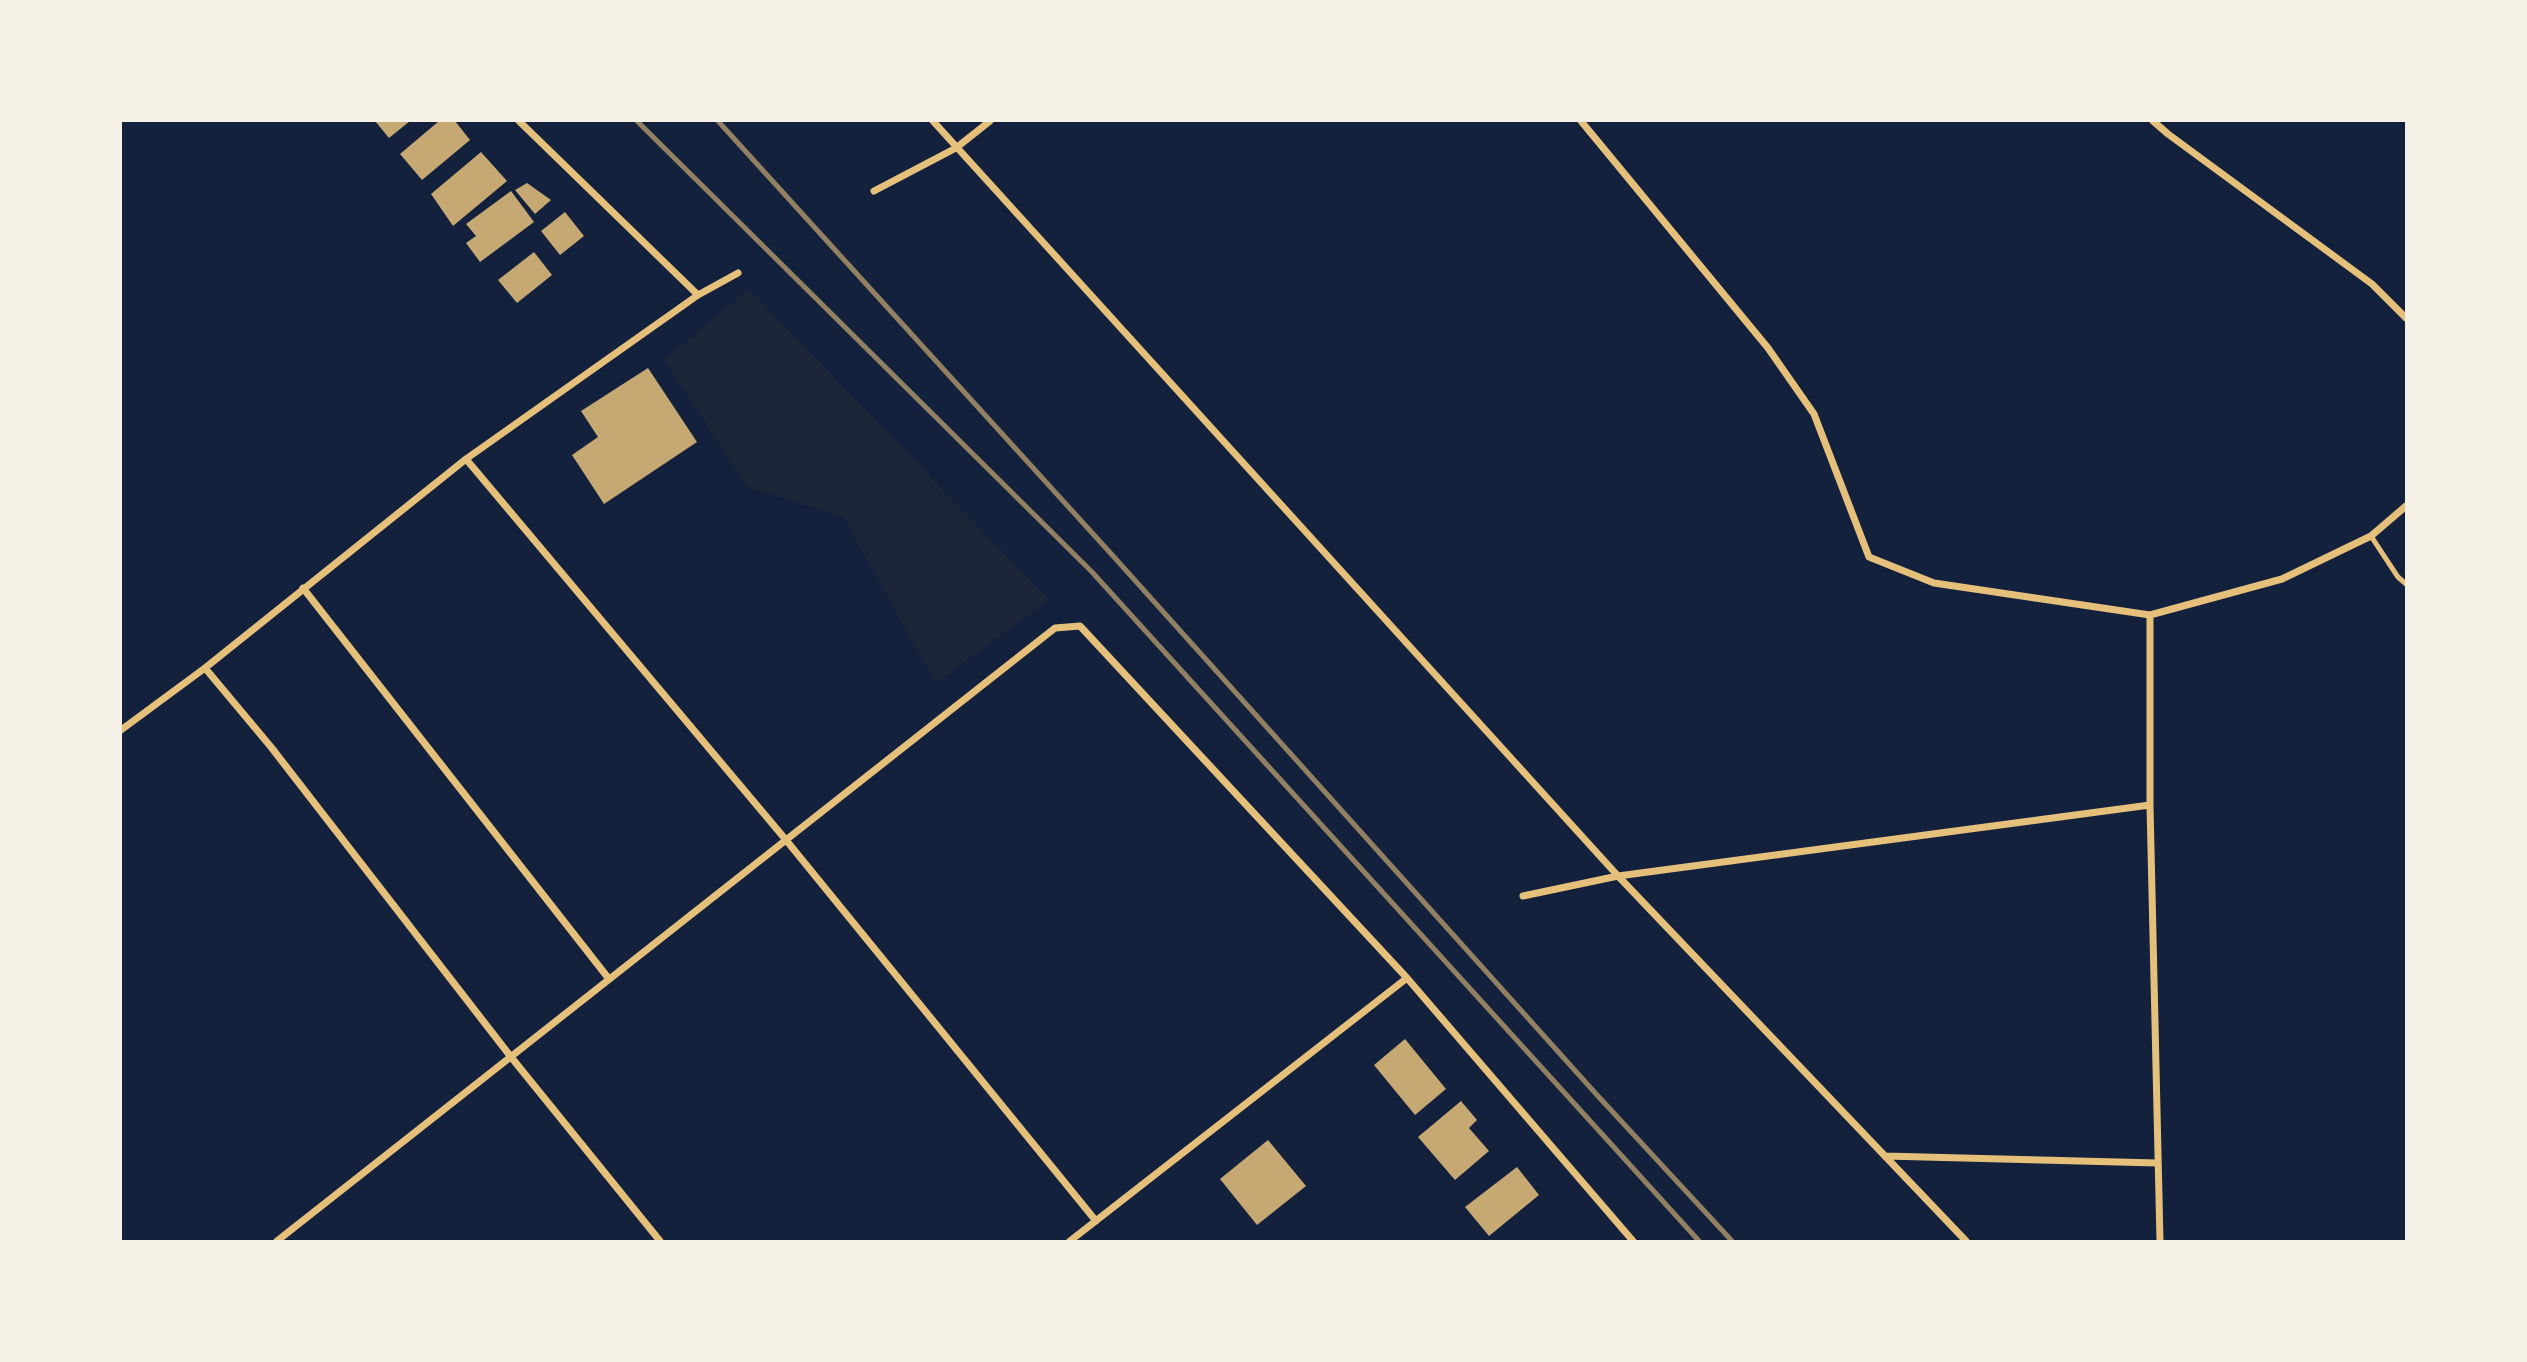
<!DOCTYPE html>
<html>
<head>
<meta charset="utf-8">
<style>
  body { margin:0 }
  #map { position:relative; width:2527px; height:1362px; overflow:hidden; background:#14213d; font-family:Jost,sans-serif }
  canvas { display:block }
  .frame { position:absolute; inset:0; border:122px solid #f6f1e7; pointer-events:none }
</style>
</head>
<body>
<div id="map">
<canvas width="2527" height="1362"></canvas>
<div class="frame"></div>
</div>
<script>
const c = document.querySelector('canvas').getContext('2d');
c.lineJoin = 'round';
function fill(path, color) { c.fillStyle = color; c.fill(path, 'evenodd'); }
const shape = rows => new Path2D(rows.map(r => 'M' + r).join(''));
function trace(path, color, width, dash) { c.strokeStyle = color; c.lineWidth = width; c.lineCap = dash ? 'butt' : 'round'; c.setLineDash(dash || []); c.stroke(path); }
const green = shape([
  [749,289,1049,600,936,683,843,517,747,487,664,360]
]);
const building = shape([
  [375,121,410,121,389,138],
  [439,121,455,121,470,140,422,180,400,154],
  [481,152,507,181,453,226,431,194],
  [527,183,551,200,535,214,515,190],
  [511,191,534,222,480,262,466,243,476,236,466,224],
  [565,212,584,236,560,255,541,231],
  [534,252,552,275,517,303,498,280],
  [648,368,697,442,604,504,572,455,598,437,581,411],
  [1405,1039,1446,1089,1415,1115,1374,1065],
  [1461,1101,1477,1120,1469,1128,1489,1151,1455,1180,1418,1137],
  [1268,1140,1306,1186,1257,1225,1220,1179],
  [1517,1167,1539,1195,1489,1236,1465,1207]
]);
const service = shape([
  [2371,536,2398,577,2406,584]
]);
const minor = shape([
  [519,121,698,295],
  [933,121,1618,876,1966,1241],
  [1581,121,1768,348,1814,414,1869,557,1934,583,2150,615,2282,579,2371,536,2406,506],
  [2153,121,2168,134,2372,284,2406,318],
  [874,191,956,148,990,121],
  [466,459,786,840,1096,1221],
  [303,588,609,979],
  [2150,615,2150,805,2160,1241],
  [205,668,271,747,511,1057,660,1241],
  [121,730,205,668,466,459,698,295,738,273],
  [1523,896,1618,876,2150,805],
  [1885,1156,2157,1163],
  [277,1241,1055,628,1080,626,1407,978,1633,1241],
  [1070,1241,1407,978]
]);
const rail = shape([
  [637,121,1092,572,1699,1241],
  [718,121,1114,557,1597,1095,1732,1241]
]);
fill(green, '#1d2539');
fill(building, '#c6a872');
trace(service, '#e5c07b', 5);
trace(minor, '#e5c07b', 7);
trace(rail, '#918062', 5);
</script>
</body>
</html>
